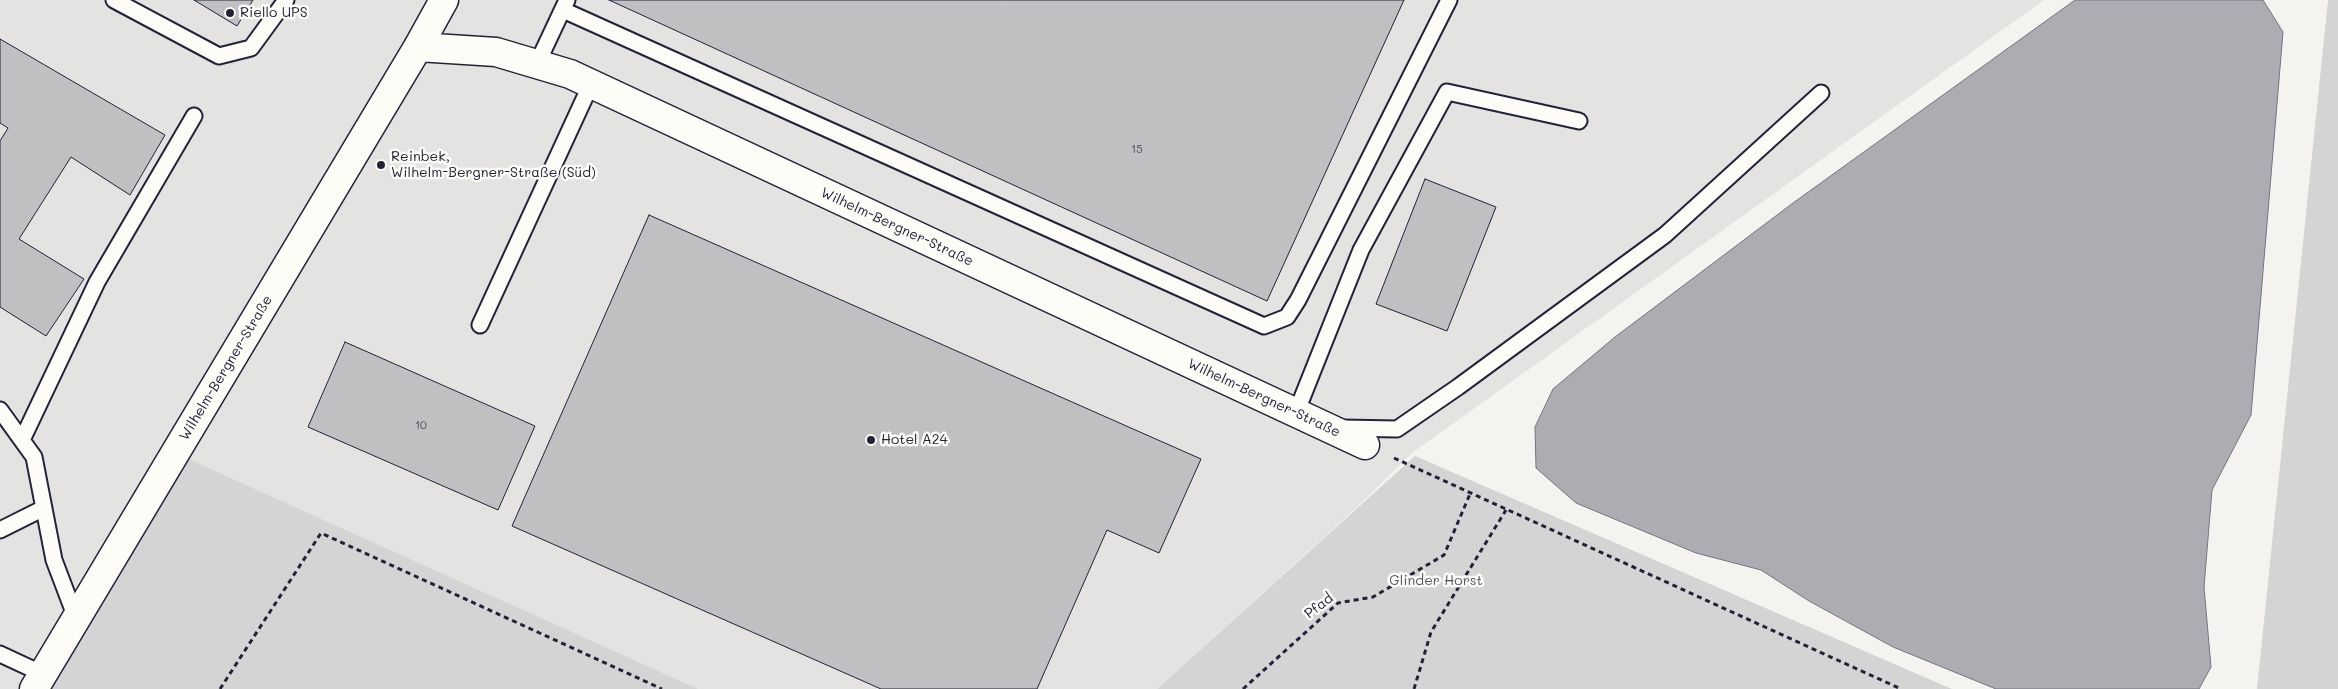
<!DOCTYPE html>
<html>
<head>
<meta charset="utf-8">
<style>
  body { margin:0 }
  canvas { display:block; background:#f4f3ef }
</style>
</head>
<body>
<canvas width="2338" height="689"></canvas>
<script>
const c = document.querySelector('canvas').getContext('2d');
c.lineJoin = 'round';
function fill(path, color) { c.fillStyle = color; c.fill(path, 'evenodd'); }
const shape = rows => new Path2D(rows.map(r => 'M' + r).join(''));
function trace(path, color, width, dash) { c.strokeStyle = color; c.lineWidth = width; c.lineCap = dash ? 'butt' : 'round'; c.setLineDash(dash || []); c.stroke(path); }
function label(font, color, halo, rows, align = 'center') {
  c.font = font + ' Mali,sans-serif'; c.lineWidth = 5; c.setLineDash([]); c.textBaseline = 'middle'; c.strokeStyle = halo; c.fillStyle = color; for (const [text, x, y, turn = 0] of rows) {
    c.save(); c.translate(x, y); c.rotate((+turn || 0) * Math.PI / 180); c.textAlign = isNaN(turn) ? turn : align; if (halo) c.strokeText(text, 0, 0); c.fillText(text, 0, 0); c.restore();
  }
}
const built = shape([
  [0,0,2044,0,1412,453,1356,508,1157,689,0,689]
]);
const green = shape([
  [2328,0,2338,0,2338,689,2257,689],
  [175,453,698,689,34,689],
  [1415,456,1952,689,1157,689]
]);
const water = shape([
  [2075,0,2263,0,2283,32,2251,415,2212,490,2204,587,2211,667,2199,689,1996,689,1893,647,1809,601,1761,570,1696,553,1576,503,1536,468,1535,427,1553,389,1615,337,1793,203,2075,0]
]);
const building = shape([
  [194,0,253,0,237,26,194,0],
  [609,0,1404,0,1267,301,609,0],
  [0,39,165,135,130,195,71,157,19,239,84,279,46,336,0,307,0,141,8,128,0,123,0,39],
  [1425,179,1496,207,1447,331,1376,304,1425,179],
  [649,215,1201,459,1159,553,1107,530,1037,689,881,689,512,526,649,215],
  [345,342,535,426,498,510,308,427,345,342]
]);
const path = shape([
  [1394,458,1901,689],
  [220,689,321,533,662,689],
  [1243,689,1338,603,1373,597,1444,555,1470,494],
  [1414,689,1431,632,1506,510]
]);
const lane = shape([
  [114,0,219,56,251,48,286,0],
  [563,10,1264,326,1287,317,1298,300,1449,0],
  [537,64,567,0],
  [480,325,591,84],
  [0,410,34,457,54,560,76,618],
  [1296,413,1361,250,1447,92,1579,121],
  [1342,428,1397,429,1458,387,1665,235,1821,93],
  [22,440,97,282,194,116],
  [0,530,44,508],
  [0,654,43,674]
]);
const street = shape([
  [418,47,496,52,570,74,1365,445],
  [34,689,418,47,444,0]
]);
const markers = [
  [230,13,5,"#22223b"],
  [381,165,5,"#22223b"],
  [871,440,5,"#22223b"]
];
const numberNames = [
  ["15",1137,150],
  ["10",421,426]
];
const poiNames = [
  ["Riello UPS",240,13],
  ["Reinbek,",391,157],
  ["Wilhelm-Bergner-Straße (Süd)",391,173],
  ["Hotel A24",881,440]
];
const streetNames = [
  ["Wilhelm-Bergner-Straße",897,227,25],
  ["Wilhelm-Bergner-Straße",226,368,-59],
  ["Wilhelm-Bergner-Straße",1264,398,25],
  ["Pfad",1319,606,-37]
];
const parkNames = [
  ["Glinder Horst",1436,581]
];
fill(built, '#e4e3e2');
fill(green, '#d5d4d5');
fill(water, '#acacb2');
trace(water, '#757582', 1);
fill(building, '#c0bfc2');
trace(building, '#22223b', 1);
trace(lane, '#22223b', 19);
trace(street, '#22223b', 31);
trace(path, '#22223b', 3, [5, 4]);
trace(lane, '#fdfcf7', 15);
trace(street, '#fdfcf7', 28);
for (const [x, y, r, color] of markers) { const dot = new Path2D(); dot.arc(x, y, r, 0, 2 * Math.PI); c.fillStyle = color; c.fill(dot); trace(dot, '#fdfcf7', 2); }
label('11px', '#4a495d', null, numberNames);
label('14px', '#22223b', '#fdfcf7', poiNames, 'left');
label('14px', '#22223b', '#fdfcf7', streetNames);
label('14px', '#585769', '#fdfcf7', parkNames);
</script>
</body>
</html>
